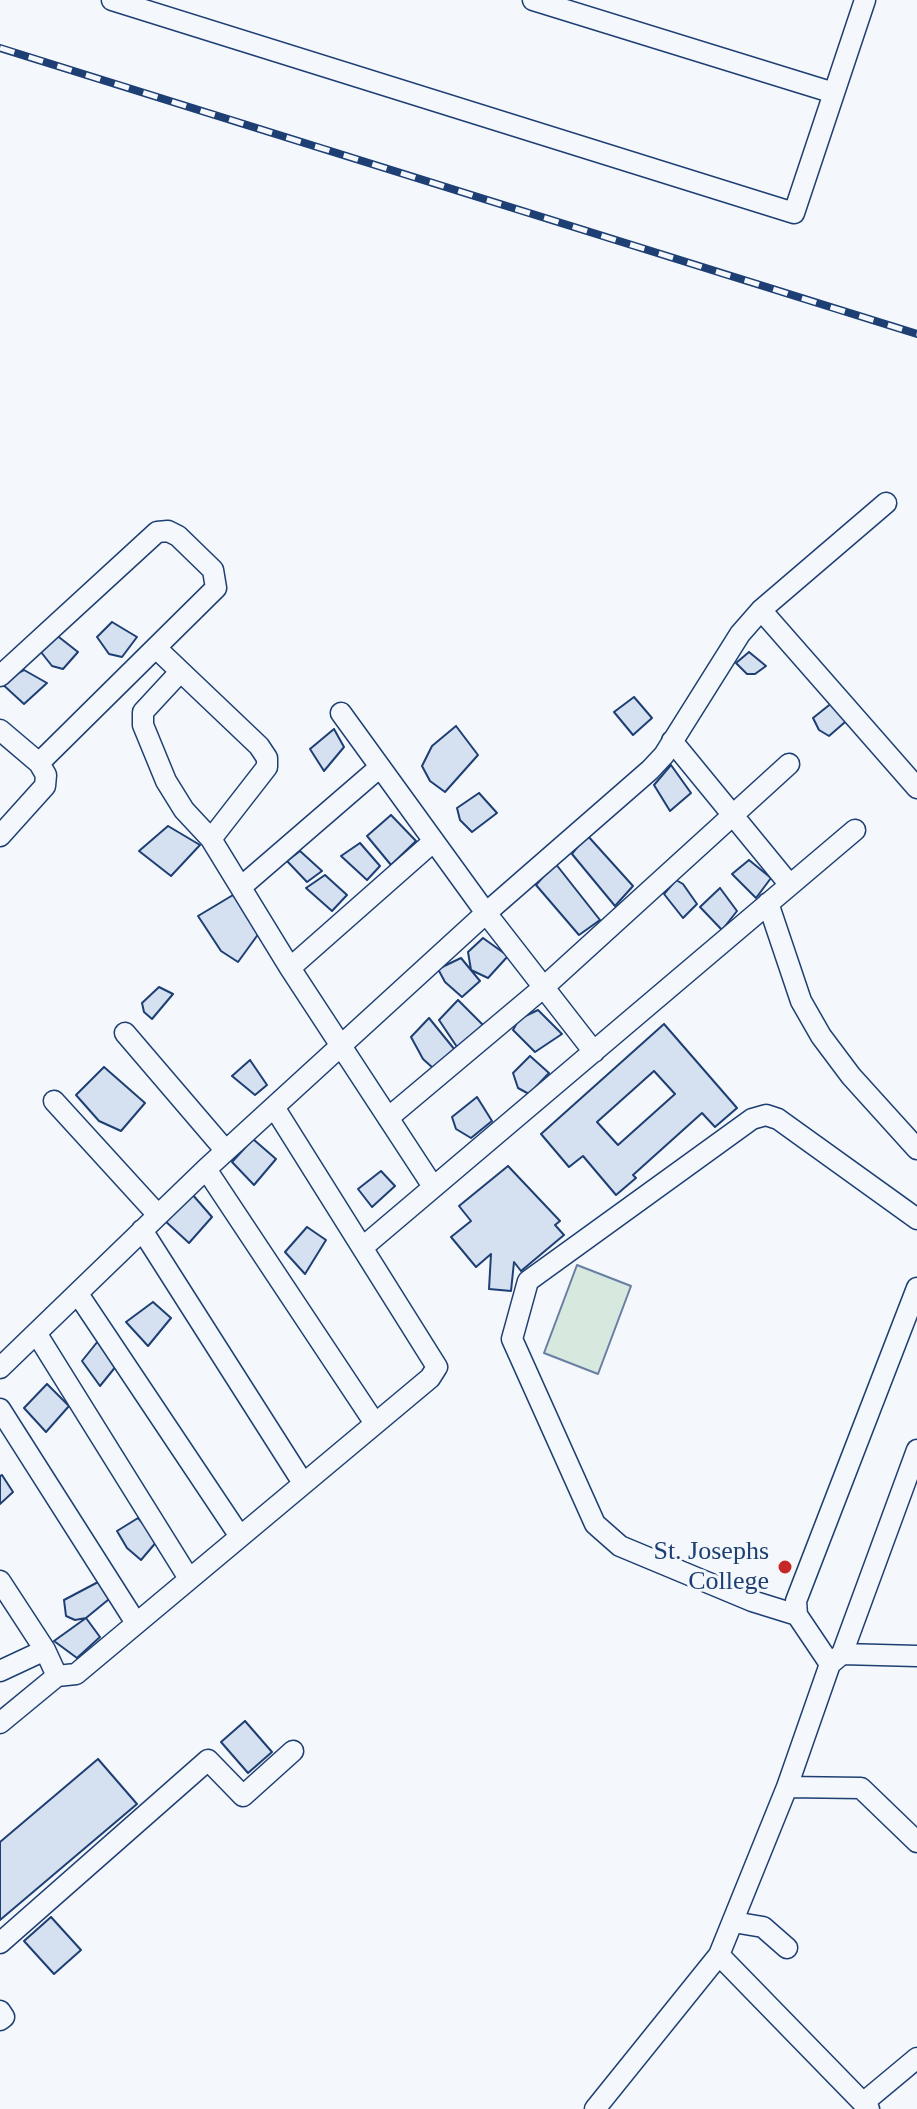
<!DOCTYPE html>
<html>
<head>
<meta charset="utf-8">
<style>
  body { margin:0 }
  canvas { display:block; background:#f4f7fb }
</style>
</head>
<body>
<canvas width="917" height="2109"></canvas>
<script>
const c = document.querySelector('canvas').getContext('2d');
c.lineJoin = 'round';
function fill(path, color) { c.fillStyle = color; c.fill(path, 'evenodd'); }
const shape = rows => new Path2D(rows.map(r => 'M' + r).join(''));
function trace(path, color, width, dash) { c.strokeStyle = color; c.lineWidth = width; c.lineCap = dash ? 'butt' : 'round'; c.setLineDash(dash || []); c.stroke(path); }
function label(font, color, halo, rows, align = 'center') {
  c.font = font + ' "Times New Roman",serif'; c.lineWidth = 6; c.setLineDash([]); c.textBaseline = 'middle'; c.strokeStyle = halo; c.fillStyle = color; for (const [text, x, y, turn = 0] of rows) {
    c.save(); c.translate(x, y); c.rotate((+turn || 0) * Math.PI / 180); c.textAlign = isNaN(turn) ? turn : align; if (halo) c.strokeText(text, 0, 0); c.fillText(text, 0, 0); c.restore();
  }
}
const green = shape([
  [577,1265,631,1286,598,1374,544,1353,577,1265]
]);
const building = shape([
  [112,622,137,637,122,657,109,654,97,637,112,622],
  [55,634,78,652,63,669,52,666,37,647,55,634],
  [749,652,766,666,755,674,747,674,736,663,749,652],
  [24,670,47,683,24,704,0,682,24,670],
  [634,697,652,718,633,735,614,712,634,697],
  [833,702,852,716,829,736,819,730,813,718,833,702],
  [456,726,478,755,445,792,430,781,422,766,432,746,456,726],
  [334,729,344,747,324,771,310,749,334,729],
  [671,765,691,793,670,811,654,785,671,765],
  [479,793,497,813,472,832,460,820,457,808,479,793],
  [391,815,416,841,391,865,367,836,391,815],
  [168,826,200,845,171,876,139,851,168,826],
  [587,835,633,886,615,906,572,854,587,835],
  [360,843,380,866,367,880,341,856,360,843],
  [300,851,322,871,307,882,287,861,300,851],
  [749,860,771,878,756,898,732,874,749,860],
  [555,863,600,920,579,935,536,885,555,863],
  [325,875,347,895,332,911,306,888,325,875],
  [676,880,683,884,697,904,683,918,664,894,676,880],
  [720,888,737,911,722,930,700,907,720,888],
  [233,895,262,929,238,962,221,951,198,916,233,895],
  [483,938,508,956,488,978,471,970,468,952,483,938],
  [461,958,480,981,462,997,445,982,438,969,461,958],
  [159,987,173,994,152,1019,144,1012,142,1003,159,987],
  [458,1000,483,1025,461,1053,439,1020,458,1000],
  [538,1010,562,1034,535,1052,513,1030,519,1019,538,1010],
  [429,1018,455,1050,434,1069,423,1059,411,1037,429,1018],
  [664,1024,737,1108,715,1127,702,1113,633,1175,636,1178,616,1195,583,1156,569,1167,541,1134,664,1024],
  [654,1071,675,1094,618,1145,597,1122,654,1071],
  [530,1056,549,1073,529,1094,518,1088,513,1073,530,1056],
  [250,1060,267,1085,255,1095,232,1076,250,1060],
  [104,1067,145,1103,121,1131,99,1121,76,1095,104,1067],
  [477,1097,492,1121,471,1138,456,1129,452,1117,477,1097],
  [253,1139,276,1159,254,1185,232,1162,253,1139],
  [508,1166,560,1221,555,1225,564,1235,521,1271,514,1262,511,1291,489,1289,491,1254,476,1267,451,1237,471,1221,459,1206,508,1166],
  [381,1171,395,1186,372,1207,358,1189,381,1171],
  [192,1194,212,1217,189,1243,163,1219,192,1194],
  [307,1227,326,1240,305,1274,285,1252,307,1227],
  [153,1302,171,1318,148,1346,126,1322,153,1302],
  [98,1341,117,1365,100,1386,82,1361,98,1341],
  [47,1384,69,1406,46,1432,24,1408,47,1384],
  [2,1475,13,1492,0,1504,0,1476,2,1475],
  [138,1518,158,1540,141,1560,127,1548,117,1531,138,1518],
  [100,1581,114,1595,86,1618,75,1620,66,1616,64,1600,100,1581],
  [86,1618,100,1637,77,1658,54,1641,86,1618],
  [245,1721,272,1752,248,1773,221,1742,245,1721],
  [98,1759,137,1804,0,1920,0,1842,98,1759],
  [51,1917,81,1950,54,1974,24,1941,51,1917]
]);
const minor = shape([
  [112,0,794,213,865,0],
  [533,0,834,93],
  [761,610,917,788],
  [156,648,259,746,267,758,267,767,211,839],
  [180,672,143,712,143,725,166,781,184,810,211,839,290,968,432,1185],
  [0,676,157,532,168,531,178,536,213,570,216,588,39,763],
  [341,713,486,913,594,1052],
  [0,730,39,763,46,775,45,786,0,836],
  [672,741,790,885],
  [241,887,380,767],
  [768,903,801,1001,821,1036,851,1076,917,1149],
  [290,968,434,841],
  [125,1033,226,1151],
  [54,1101,158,1215],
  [388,1118,544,987,789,764],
  [206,1169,374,1422],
  [142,1230,303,1483],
  [363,1247,855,830],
  [78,1294,239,1535],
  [38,1336,188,1577],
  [0,1368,206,1169,486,913,650,770,664,755,740,634,761,610,886,503],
  [0,1409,136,1623],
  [0,1581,45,1650,57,1676,0,1723],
  [797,1615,752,1601,620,1546,595,1524,512,1339,528,1281,752,1119,766,1115,778,1119,917,1219],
  [842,1654,917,1450],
  [830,1664,797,1615,796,1601,917,1288],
  [0,1671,45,1650],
  [57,1676,76,1674,430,1378,437,1367,274,1107],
  [787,1787,861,1788,917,1842],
  [733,1922,763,1927,787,1948],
  [0,1943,208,1760,243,1796,293,1751],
  [719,1955,869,2109],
  [0,2011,4,2017,0,2020],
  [863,2103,917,2058],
  [595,2109,719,1955,787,1787,830,1664,842,1654,917,1656]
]);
const rail = shape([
  [0,48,917,334]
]);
const markers = [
  [785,1567,8,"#c62828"]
];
const poiNames = [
  ["St. Josephs",769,1552],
  ["College",769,1582]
];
fill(green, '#d7e8df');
trace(green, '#687fa3', 2);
fill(building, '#d5e0f0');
trace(building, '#1d3f73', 2);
trace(minor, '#1d3f73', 23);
trace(minor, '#f4f7fb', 20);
trace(rail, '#1d3f73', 8);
trace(rail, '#f4f7fb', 5, [15]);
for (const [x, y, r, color] of markers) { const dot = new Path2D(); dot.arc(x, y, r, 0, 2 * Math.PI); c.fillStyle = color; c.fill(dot); trace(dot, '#f4f7fb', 3); }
label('26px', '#1d3f73', '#f4f7fb', poiNames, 'right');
</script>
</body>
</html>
